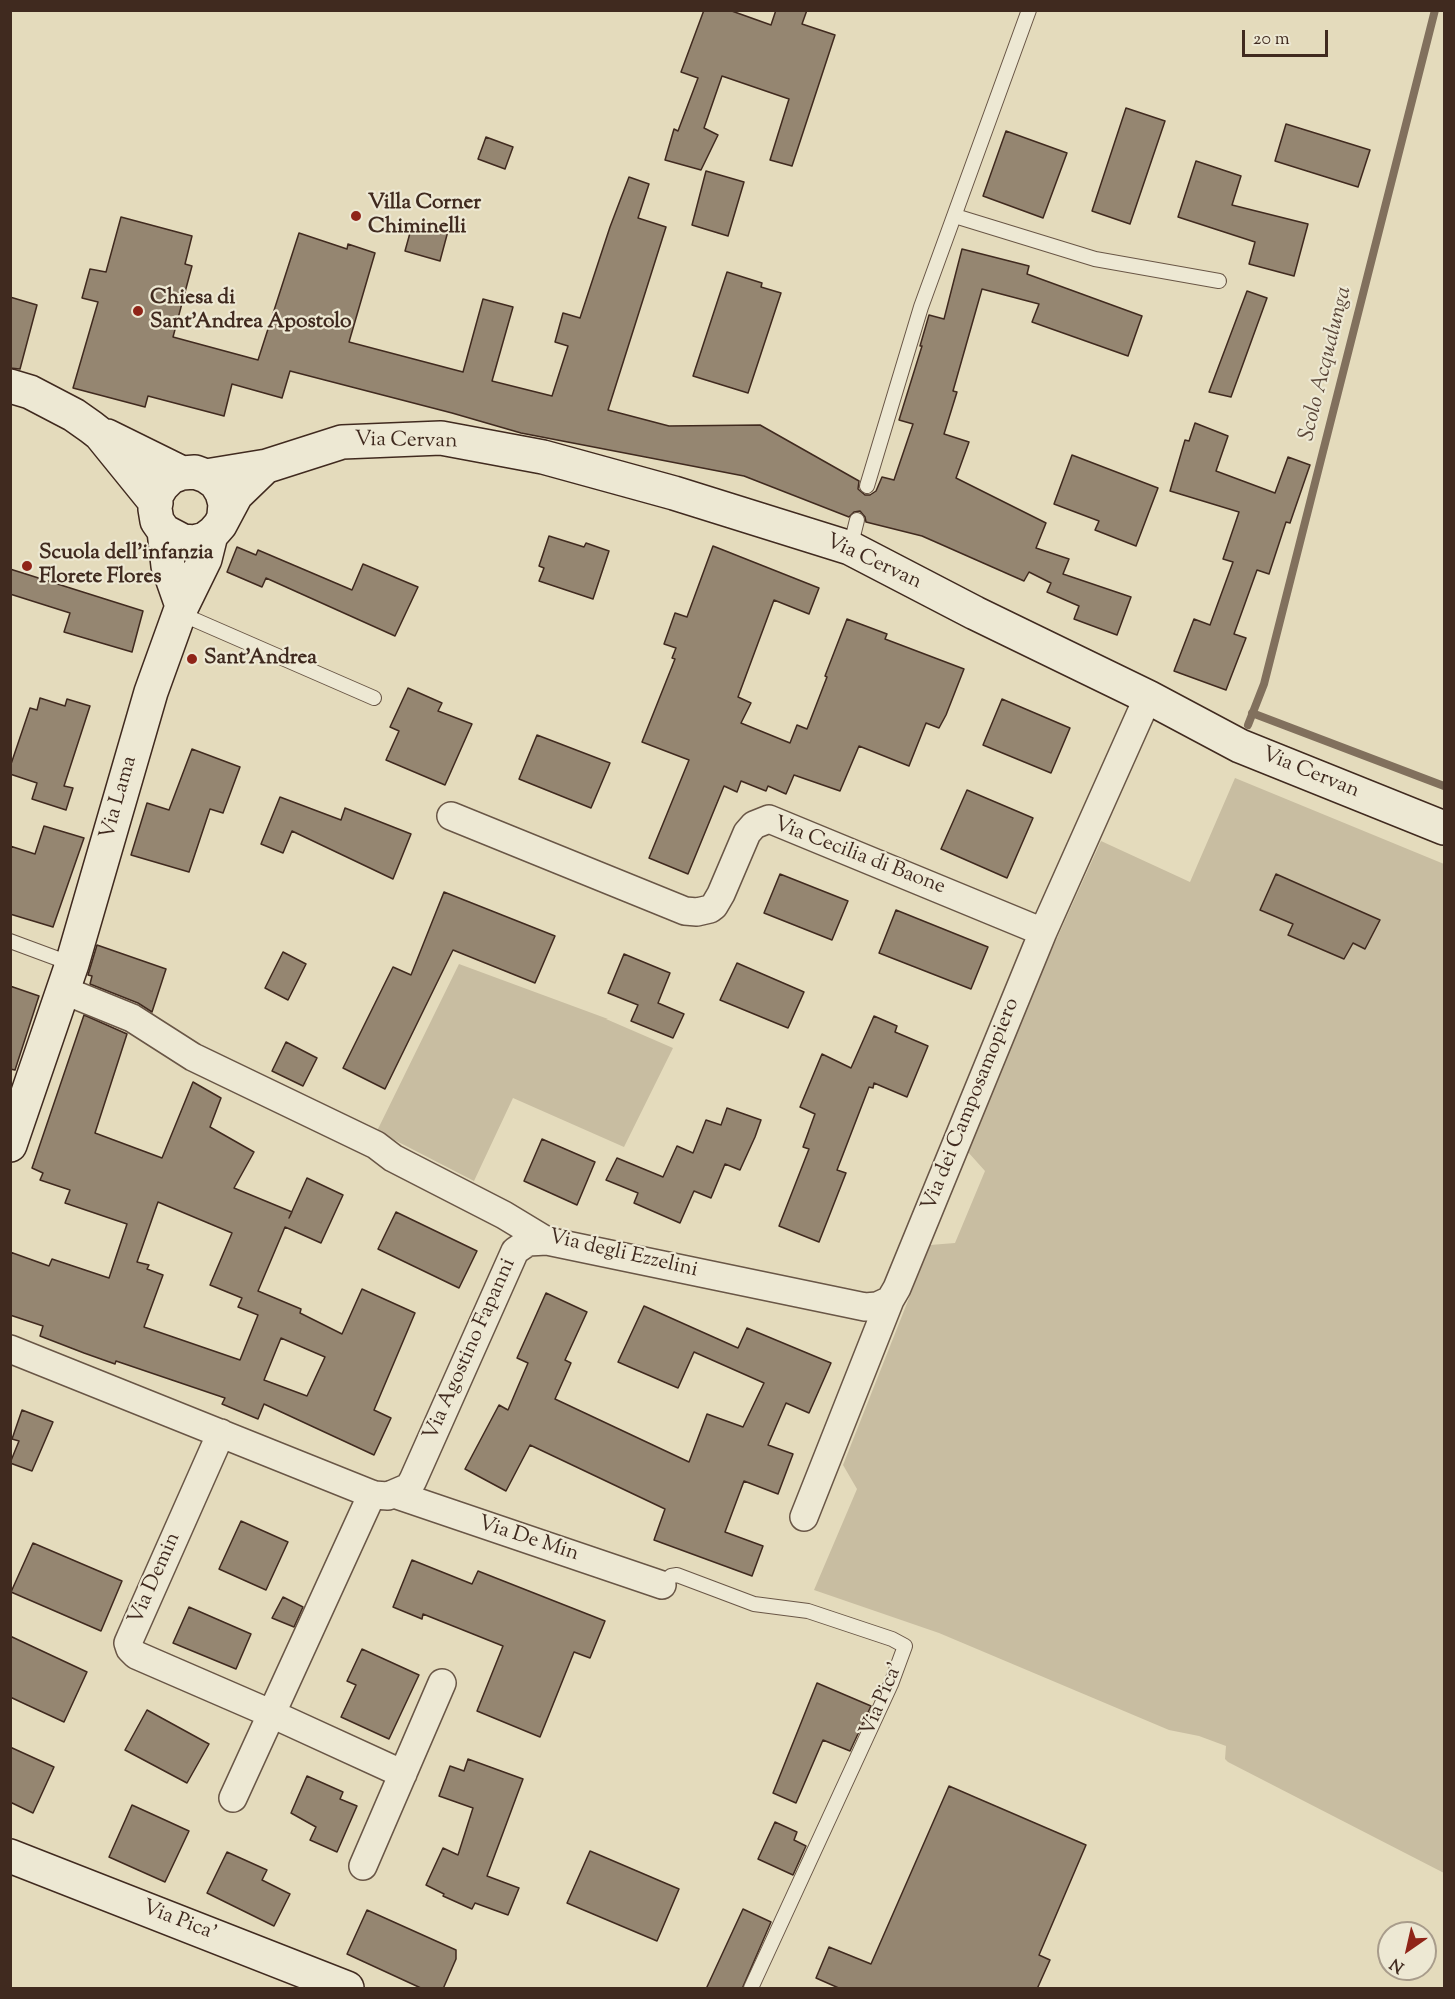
<!DOCTYPE html>
<html>
<head>
<meta charset="utf-8">
<style>
  body { margin:0 }
  #map { position:relative; width:1455px; height:1999px; overflow:hidden; background:#e4dbbc; font-family:"Sorts Mill Goudy",serif }
  canvas { display:block }
  .frame { position:absolute; inset:0; border:12px solid #402a1f; pointer-events:none }
  .north { position:absolute; left:1377px; top:1921px; width:60px; height:60px; box-sizing:border-box; background:#ede8d3; border:2px solid #a89c8b; border-radius:50%; rotate:214deg; font-size:16px; font-weight:700; line-height:24px; text-align:center; color:#402a1f }
  .north::after { content:''; display:block; margin:auto; width:21px; height:27px; background:#8f2418; clip-path:polygon(50% 0,100% 100%,50% 72%,0 100%) }
  .scale { position:absolute; left:1242px; top:30px; width:86px; height:27px; box-sizing:border-box; border:3px solid #402a1f; border-top:0; padding-left:8px; font-size:18px; line-height:21px; white-space:nowrap; color:#402a1f; -webkit-text-stroke:4px #ede8d3; paint-order:stroke }
</style>
</head>
<body>
<div id="map">
<canvas width="1455" height="1999"></canvas>
<div class="frame"></div>
<div class="north">N</div>
<div class="scale">20 m</div>
</div>
<script>
const c = document.querySelector('canvas').getContext('2d');
c.lineJoin = 'round';
function fill(path, color) { c.fillStyle = color; c.fill(path, 'evenodd'); }
const shape = rows => new Path2D(rows.map(r => 'M' + r).join(''));
function trace(path, color, width, dash) { c.strokeStyle = color; c.lineWidth = width; c.lineCap = dash ? 'butt' : 'round'; c.setLineDash(dash || []); c.stroke(path); }
function label(font, color, halo, rows, align = 'center') {
  c.font = font + ' "Sorts Mill Goudy",serif'; c.lineWidth = 4.5; c.setLineDash([]); c.textBaseline = 'middle'; c.strokeStyle = halo; c.fillStyle = color; for (const [text, x, y, turn = 0] of rows) {
    c.save(); c.translate(x, y); c.rotate((+turn || 0) * Math.PI / 180); c.textAlign = isNaN(turn) ? turn : align; if (halo) c.strokeText(text, 0, 0); c.fillText(text, 0, 0); c.restore();
  }
}
const green = shape([
  [1235,778,1444,864,1444,1873,1228,1762,1225,1759,1226,1746,1199,1736,1169,1730,939,1633,814,1590,857,1489,843,1465,930,1245,955,1243,985,1171,968,1152,1029,1000,1101,841,1190,882],
  [459,964,608,1019,606,1019,673,1048,624,1147,513,1098,474,1181,377,1131]
]);
const stream = shape([
  [1252,713,1444,786],
  [1248,725,1264,684,1435,10]
]);
const building = shape([
  [704,10,729,10,771,25,776,10,807,10,802,24,835,35,792,166,770,160,789,99,722,76,704,128,718,135,701,170,665,160,674,129,678,131,698,78,681,72,704,10],
  [1126,108,1165,121,1130,224,1092,211,1126,108],
  [1286,124,1370,150,1358,187,1275,161,1286,124],
  [1006,131,1067,153,1043,218,983,196,1006,131],
  [486,137,513,147,505,169,478,159,486,137],
  [1196,161,1241,176,1232,205,1308,224,1294,276,1249,264,1255,242,1178,217,1196,161],
  [706,171,744,182,728,236,692,225,706,171],
  [629,177,649,184,638,218,666,227,608,410,669,426,760,425,859,481,858,489,865,495,870,495,876,491,882,477,894,480,913,424,899,420,922,346,920,346,929,315,944,319,962,249,1029,266,1027,274,1142,316,1128,356,1032,322,1039,304,982,289,953,391,957,392,944,434,969,442,956,478,1046,523,1036,548,1069,559,1063,574,1131,597,1117,635,1074,619,1079,606,1047,592,1051,583,1029,572,1024,581,922,536,866,522,865,517,860,511,854,512,849,517,744,476,521,433,452,413,290,371,282,398,232,384,224,416,148,396,145,407,73,388,98,302,82,298,90,269,106,272,121,217,192,236,185,264,192,266,173,337,258,360,299,233,347,249,348,244,375,253,349,342,463,372,483,299,513,307,492,381,552,396,568,346,555,342,563,313,580,318,610,227,629,177],
  [413,222,448,231,440,261,405,251,413,222],
  [727,272,762,283,761,287,781,293,748,393,693,376,727,272],
  [1247,291,1267,298,1231,397,1209,392,1247,291],
  [10,297,37,305,20,369,10,368,10,297],
  [1195,423,1228,436,1216,471,1275,493,1288,457,1310,465,1290,523,1286,522,1269,574,1257,570,1234,634,1246,638,1226,690,1174,671,1194,619,1210,625,1233,562,1223,559,1239,512,1170,491,1185,440,1189,441,1195,423],
  [1072,455,1158,488,1136,546,1095,530,1099,521,1054,504,1072,455],
  [549,536,584,547,586,543,609,551,593,599,539,581,544,568,539,566,549,536],
  [713,546,819,588,809,614,774,600,738,697,751,703,741,723,790,743,797,725,807,729,827,677,825,676,847,619,887,634,885,639,964,669,946,715,939,728,926,723,909,766,859,746,840,791,794,775,786,794,768,786,766,791,741,781,737,792,724,786,688,874,649,858,689,760,642,742,675,659,672,658,676,648,664,644,675,613,687,617,713,546],
  [237,547,256,555,258,550,352,590,363,564,418,587,395,636,266,578,262,587,227,572,237,547],
  [10,569,143,611,132,652,64,632,70,613,10,594,10,569],
  [408,688,442,703,438,711,472,724,445,785,386,760,399,731,390,727,408,688],
  [40,698,65,706,67,699,90,706,64,786,73,788,66,810,32,799,37,783,10,774,10,767,30,708,37,710,40,698],
  [1002,699,1070,728,1051,773,983,745,1002,699],
  [537,735,610,763,591,808,519,779,537,735],
  [192,749,240,767,223,813,210,809,189,872,131,855,147,803,169,810,192,749],
  [967,790,1033,818,1007,878,941,849,967,790],
  [280,797,341,820,345,808,411,834,393,879,292,831,283,853,261,844,280,797],
  [44,826,84,838,53,927,10,914,10,846,35,854,44,826],
  [780,874,848,901,832,940,764,913,780,874],
  [1276,874,1380,920,1365,949,1353,943,1344,959,1288,935,1293,924,1260,910,1276,874],
  [444,892,555,936,535,983,453,950,385,1089,343,1068,393,967,411,975,444,892],
  [896,910,988,947,971,989,879,953,896,910],
  [97,945,166,969,152,1012,138,1003,90,984,92,976,88,975,97,945],
  [283,952,306,964,288,1000,265,988,283,952],
  [624,954,670,973,658,1003,684,1014,673,1038,631,1021,638,1005,608,993,624,954],
  [737,963,804,992,788,1028,720,1000,737,963],
  [10,986,39,996,15,1070,10,1069,10,986],
  [84,1015,127,1034,95,1133,162,1158,193,1082,221,1098,210,1127,254,1152,234,1188,292,1212,289,1218,307,1178,343,1195,321,1243,285,1227,258,1291,301,1309,300,1313,342,1334,362,1289,415,1313,374,1410,391,1418,374,1455,264,1404,258,1419,222,1404,225,1398,116,1361,115,1364,84,1353,40,1336,43,1326,10,1315,10,1252,49,1266,52,1259,109,1278,127,1224,65,1203,70,1190,40,1180,43,1173,32,1168,84,1015],
  [158,1202,232,1233,210,1285,242,1298,238,1307,258,1315,240,1360,144,1327,163,1275,147,1269,149,1265,137,1262,158,1202],
  [281,1338,325,1357,307,1396,264,1380,281,1338],
  [874,1016,897,1026,895,1032,928,1046,907,1097,874,1083,873,1088,869,1087,837,1170,846,1173,819,1242,779,1226,809,1149,803,1147,815,1114,800,1107,822,1054,851,1068,874,1016],
  [286,1042,317,1058,303,1086,272,1071,286,1042],
  [727,1108,761,1120,755,1137,740,1170,725,1164,711,1198,694,1191,680,1223,634,1203,638,1193,606,1180,617,1158,663,1177,677,1146,693,1153,706,1120,721,1125,727,1108],
  [542,1139,595,1162,577,1205,524,1181,542,1139],
  [396,1212,477,1251,459,1288,378,1249,396,1212],
  [546,1293,587,1312,565,1360,571,1363,555,1399,689,1462,707,1414,743,1427,764,1383,694,1352,678,1388,618,1362,644,1306,738,1348,747,1328,831,1363,809,1413,786,1403,768,1445,793,1454,778,1494,744,1481,725,1532,763,1546,752,1576,654,1540,665,1509,530,1445,506,1491,465,1469,499,1405,508,1410,528,1363,517,1358,546,1293],
  [22,1410,53,1422,32,1471,10,1463,19,1441,12,1439,22,1410],
  [241,1521,288,1542,266,1590,219,1569,241,1521],
  [33,1543,122,1581,101,1631,11,1592,33,1543],
  [412,1560,472,1584,478,1571,605,1621,590,1658,574,1652,540,1737,477,1711,503,1646,423,1614,422,1619,393,1607,412,1560],
  [283,1597,303,1607,294,1627,272,1618,283,1597],
  [189,1607,251,1634,236,1669,173,1643,189,1607],
  [10,1636,87,1672,64,1722,10,1697,10,1636],
  [362,1649,419,1675,389,1739,341,1717,356,1685,347,1681,362,1649],
  [817,1683,871,1706,850,1751,823,1740,796,1803,773,1793,817,1683],
  [147,1710,209,1744,187,1783,125,1750,147,1710],
  [10,1747,54,1767,33,1813,10,1802,10,1747],
  [468,1759,523,1779,487,1876,519,1888,508,1915,475,1903,472,1909,443,1896,444,1894,426,1885,443,1848,458,1855,473,1808,439,1796,450,1766,464,1771,468,1759],
  [307,1776,343,1792,340,1799,357,1806,337,1852,310,1840,316,1827,291,1813,307,1776],
  [949,1786,1086,1845,1039,1955,1050,1960,1037,1989,841,1989,816,1978,829,1947,871,1964,949,1786],
  [132,1805,189,1831,165,1882,109,1857,132,1805],
  [775,1822,797,1832,794,1840,806,1846,793,1875,758,1859,775,1822],
  [590,1851,679,1889,657,1941,567,1903,590,1851],
  [227,1852,267,1870,262,1880,290,1894,274,1926,207,1893,227,1852],
  [743,1909,771,1922,742,1989,706,1989,743,1909],
  [367,1910,456,1950,456,1959,443,1989,423,1989,347,1954,367,1910]
]);
const lane = shape([
  [955,216,1095,259,1219,281],
  [867,486,921,307,1029,10],
  [850,548,857,520],
  [179,613,374,698],
  [10,941,72,964],
  [662,1585,671,1576,677,1575,754,1604,808,1611,892,1639,905,1646,891,1684,751,1988]
]);
const street = shape([
  [451,816,685,911,697,912,710,909,714,906,721,894,747,833,754,825,769,819,1043,932],
  [63,990,132,1018,193,1057,376,1145,393,1158,504,1215,547,1241,865,1307,877,1306,890,1300],
  [10,1349,374,1495,388,1496,409,1487,413,1480,515,1251,528,1242,547,1241],
  [221,1433,131,1636,128,1643,130,1649,136,1655,272,1714,403,1774],
  [394,1494,662,1585],
  [804,1517,890,1300,897,1288,1043,932,1148,697],
  [233,1798,372,1494],
  [363,1866,442,1683]
]);
const secondary = shape([
  [10,386,30,392,74,415,91,427,100,434,156,503],
  [107,436,182,473],
  [206,476,267,466,342,442,441,438,543,457,674,493,850,548,975,613,1148,697,1240,746,1444,828],
  [224,515,225,504,222,493,216,483,206,476,195,472,182,473,171,477,162,486,156,496,155,509,157,521,164,531,183,541,194,542,205,539,213,533,220,525,236,495,265,467],
  [164,531,168,566,182,606],
  [10,1145,72,964,151,692,182,606,205,559,211,535],
  [10,1856,347,1988]
]);
const markers = [
  [356,216,6,"#8f2418"],
  [138,311,6,"#8f2418"],
  [27,566,6,"#8f2418"],
  [192,659,6,"#8f2418"]
];
const poiNames = [
  ["Villa Corner",368,204],
  ["Chiminelli",368,228],
  ["Chiesa di",150,299],
  ["Sant'Andrea Apostolo",150,323],
  ["Scuola dell'infanzia",39,554],
  ["Florete Flores",39,578],
  ["Sant'Andrea",204,659]
];
const streetNames = [
  ["Via Cervan",406,442,1],
  ["Via Cervan",873,563,25],
  ["Via Cervan",1310,774,22],
  ["Via Lama",120,798,-74],
  ["Via Cecilia di Baone",859,857,21],
  ["Via dei Camposamopiero",972,1105,-68],
  ["Via degli Ezzelini",623,1255,13],
  ["Via Agostino Fapanni",471,1350,-66],
  ["Via De Min",528,1540,18],
  ["Via Demin",156,1579,-66],
  ["Via Pica'",883,1700,-67],
  ["Via Pica'",179,1922,21]
];
const waterNames = [
  ["Scolo Acqualunga",1327,364,-76]
];
fill(green, '#c8bda1');
trace(stream, '#81705d', 8);
fill(building, '#958671');
trace(building, '#402a1f', 1.5);
trace(lane, '#695646', 16);
trace(street, '#695646', 30);
trace(secondary, '#402a1f', 36);
trace(lane, '#ede8d3', 14);
trace(street, '#ede8d3', 27);
trace(secondary, '#ede8d3', 33);
for (const [x, y, r, color] of markers) { const dot = new Path2D(); dot.arc(x, y, r, 0, 2 * Math.PI); c.fillStyle = color; c.fill(dot); trace(dot, '#ede8d3', 2); }
label('bold 21px', '#402a1f', '#ede8d3', poiNames, 'left');
label('21px', '#402a1f', '#ede8d3', streetNames);
label('italic 22px', '#5b4739', '#ede8d3', waterNames);
</script>
</body>
</html>
